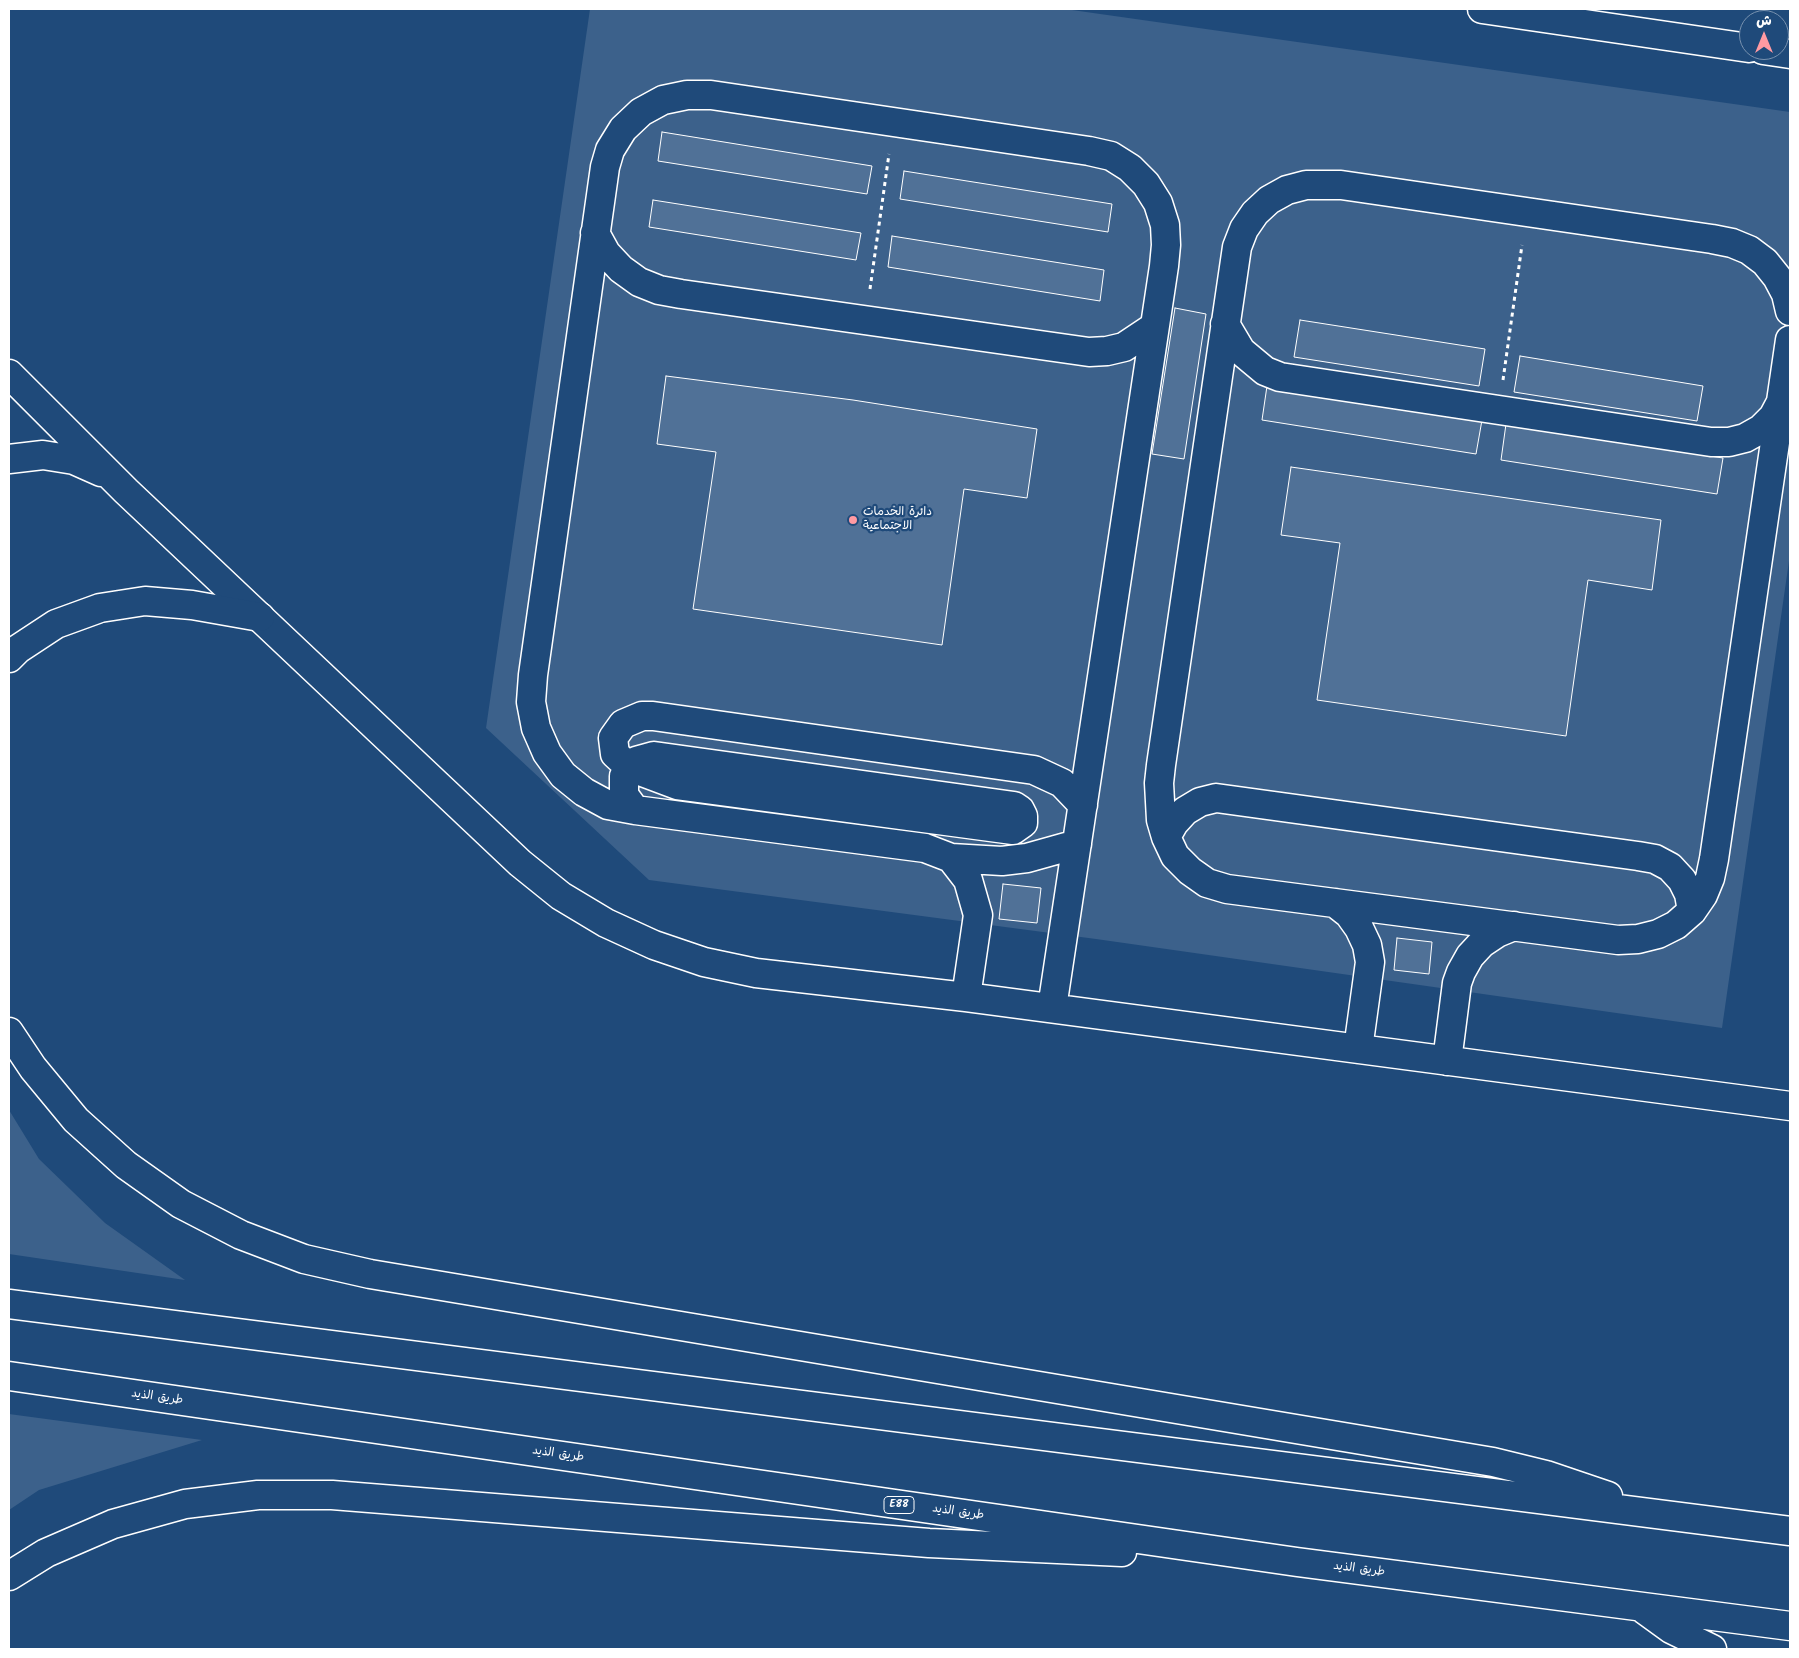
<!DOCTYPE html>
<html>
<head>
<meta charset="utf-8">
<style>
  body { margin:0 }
  #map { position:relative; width:1799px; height:1658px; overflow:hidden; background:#1f4a7a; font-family:Kalam,"Playpen Sans Arabic",sans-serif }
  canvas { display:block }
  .frame { position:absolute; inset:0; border:10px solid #fff; pointer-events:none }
  .north { position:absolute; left:1739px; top:10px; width:50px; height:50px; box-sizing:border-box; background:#1f4a7a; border:1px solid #7992af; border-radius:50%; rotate:0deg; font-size:14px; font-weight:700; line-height:20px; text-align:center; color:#fff }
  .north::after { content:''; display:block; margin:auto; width:18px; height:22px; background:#ff9aa2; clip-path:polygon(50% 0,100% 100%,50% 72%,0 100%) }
</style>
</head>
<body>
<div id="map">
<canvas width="1799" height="1658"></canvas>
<div class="frame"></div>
<div class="north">ش</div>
</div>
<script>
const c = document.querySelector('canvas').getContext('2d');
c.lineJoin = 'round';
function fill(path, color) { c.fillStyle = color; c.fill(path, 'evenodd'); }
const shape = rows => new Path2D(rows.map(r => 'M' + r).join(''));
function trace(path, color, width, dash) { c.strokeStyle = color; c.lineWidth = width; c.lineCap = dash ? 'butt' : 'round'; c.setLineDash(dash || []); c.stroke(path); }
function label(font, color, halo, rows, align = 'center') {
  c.font = font + ' Kalam,"Playpen Sans Arabic",sans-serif'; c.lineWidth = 4.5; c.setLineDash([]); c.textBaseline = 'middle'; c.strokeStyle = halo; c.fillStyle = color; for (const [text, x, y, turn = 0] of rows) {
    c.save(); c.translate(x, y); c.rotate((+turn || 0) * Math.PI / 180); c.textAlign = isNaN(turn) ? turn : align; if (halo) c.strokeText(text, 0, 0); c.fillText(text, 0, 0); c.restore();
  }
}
const green = shape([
  [590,9,1065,9,1790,112,1790,554,1722,1028,1096,939,649,880,486,728],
  [9,1110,39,1159,105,1223,185,1280,9,1254],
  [9,1414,202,1440,39,1490,9,1510]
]);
const building = shape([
  [662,132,872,166,867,194,658,161,662,132],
  [904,171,1112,204,1108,232,900,199,904,171],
  [653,200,861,233,856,260,649,227,653,200],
  [892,236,1104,270,1100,301,888,267,892,236],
  [1175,308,1206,314,1184,459,1152,454,1175,308],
  [1300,320,1485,349,1479,386,1294,357,1300,320],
  [1520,356,1703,386,1697,421,1514,392,1520,356],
  [666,376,853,400,1037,429,1027,498,964,489,942,645,693,609,716,452,657,444,666,376],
  [1267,386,1482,420,1476,454,1262,420,1267,386],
  [1506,424,1723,458,1717,494,1501,460,1506,424],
  [1291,467,1661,520,1652,590,1588,580,1566,736,1317,700,1340,543,1281,535,1291,467],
  [1003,884,1041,888,1037,923,999,919,1003,884],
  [1397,938,1432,942,1429,974,1394,970,1397,938]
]);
const path = shape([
  [870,289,889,154],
  [1503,380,1522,245]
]);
const minor = shape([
  [1482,9,1749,48],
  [1763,50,1790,54],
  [595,233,606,253,621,269,639,282,659,290,681,294,1089,352,1107,351,1124,347,1154,327],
  [1790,311,1786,294,1777,277,1765,262,1749,250,1732,243,1712,239,1341,185,1306,185,1287,190,1269,200,1255,213,1244,229,1237,247,1161,765,1159,783,1161,820,1166,837,1175,856,1190,871,1207,883,1227,889,1618,940,1638,939,1658,934,1676,925,1692,911,1703,895,1710,878,1714,859,1790,340],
  [1225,324,1241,351,1265,371,1280,377,1711,442,1729,442,1745,438,1761,429,1773,417,1781,402],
  [9,374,126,491,520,863,561,896,606,923,654,945,704,962,756,973,966,997,1790,1106],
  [9,459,43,455,74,460,101,472],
  [635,810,624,795,624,776,629,767,636,761,654,756,1014,806,1020,810,1023,816,1023,823,1013,830,677,785,629,767,615,754,613,738,623,724,642,716,653,716,1034,770,1062,783,1083,805],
  [1166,837,1174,823,1185,811,1200,802,1216,798,1638,856,1655,859,1670,867,1682,880,1689,894,1692,911],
  [951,858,1002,861,1027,858,1077,844],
  [1335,903,1349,914,1359,928,1367,945,1370,962,1358,1049],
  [966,997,978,915,968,880,951,858,925,848,635,810,608,805,584,792,563,775,547,753,536,728,531,702,533,675,605,167,610,150,623,129,641,112,663,100,687,95,711,95,1089,151,1111,156,1130,168,1146,184,1158,203,1165,225,1166,245,1164,266,1052,1008],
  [1447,1061,1457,983,1461,972,1470,956,1482,943,1497,933,1514,926]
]);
const highway = shape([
  [9,658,18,649,56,624,100,608,145,601,192,605,260,617],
  [9,1032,33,1068,76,1120,126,1165,181,1204,241,1235,304,1259,370,1274,1493,1462,1546,1475,1608,1496],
  [9,1304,1790,1531],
  [9,1376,1297,1562,1790,1626],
  [9,1576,46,1553,113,1524,185,1504,258,1495,332,1495,929,1543,1122,1552],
  [1642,1608,1671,1629,1712,1649]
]);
const markers = [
  [853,520,5,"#ff9aa2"]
];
const shields = [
  [899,1505,30]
];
const shieldNames = [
  ["E88",899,1505]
];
const poiNames = [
  ["دائرة الخدمات",863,513],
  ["الاجتماعية",863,527]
];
const streetNames = [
  ["طريق الذيد",157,1398,8],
  ["طريق الذيد",558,1455,8],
  ["طريق الذيد",958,1513,8],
  ["طريق الذيد",1359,1570,7]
];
fill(green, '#3c618b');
fill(building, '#507197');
trace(building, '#fff', 1);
trace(minor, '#fff', 31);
trace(highway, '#fff', 31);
trace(path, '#fff', 3, [4, 4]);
trace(minor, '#1f4a7a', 28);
trace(highway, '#1f4a7a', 28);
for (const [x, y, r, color] of markers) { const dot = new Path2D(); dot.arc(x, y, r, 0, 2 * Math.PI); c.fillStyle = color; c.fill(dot); trace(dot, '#1f4a7a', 2); }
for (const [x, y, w] of shields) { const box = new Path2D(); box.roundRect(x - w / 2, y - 8.5, w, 17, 4); c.fillStyle = '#1f4a7a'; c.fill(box); trace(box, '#fff', 1); }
label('bold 11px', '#fff', null, shieldNames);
label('12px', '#fff', '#1f4a7a', poiNames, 'left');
label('12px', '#fff', '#1f4a7a', streetNames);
</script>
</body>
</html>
